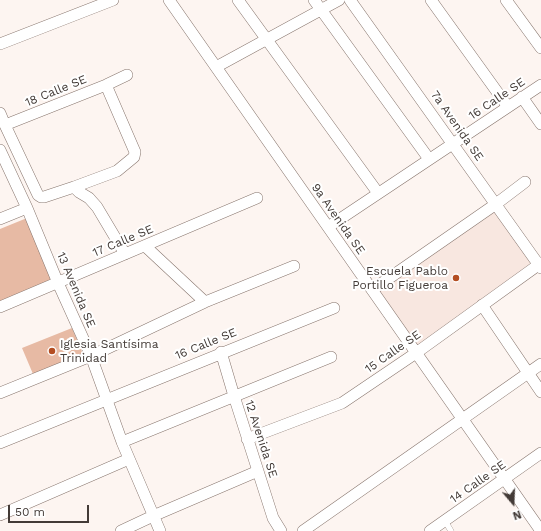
<!DOCTYPE html>
<html>
<head>
<meta charset="utf-8">
<style>
  body { margin:0 }
  #map { position:relative; width:541px; height:531px; overflow:hidden; background:#fdf5f1; font-family:"Work Sans",sans-serif }
  canvas { display:block }
  .north { position:absolute; left:493px; top:483px; width:40px; height:40px; -webkit-text-stroke:3px #fff; paint-order:stroke; rotate:161deg; font-size:11px; font-weight:700; line-height:16px; text-align:center; color:#433b37 }
  .north::after { content:''; display:block; margin:auto; width:14px; height:18px; background:#433b37; clip-path:polygon(50% 0,100% 100%,50% 72%,0 100%) }
  .scale { position:absolute; left:8px; top:505px; width:81px; height:18px; box-sizing:border-box; border:2px solid #433b37; border-top:0; padding-left:5px; font-size:12px; line-height:14px; white-space:nowrap; color:#433b37; -webkit-text-stroke:3px #fff; paint-order:stroke }
</style>
</head>
<body>
<div id="map">
<canvas width="541" height="531"></canvas>
<div class="north">N</div>
<div class="scale">50 m</div>
</div>
<script>
const c = document.querySelector('canvas').getContext('2d');
c.lineJoin = 'round';
function fill(path, color) { c.fillStyle = color; c.fill(path, 'evenodd'); }
const shape = rows => new Path2D(rows.map(r => 'M' + r).join(''));
function trace(path, color, width, dash) { c.strokeStyle = color; c.lineWidth = width; c.lineCap = dash ? 'butt' : 'round'; c.setLineDash(dash || []); c.stroke(path); }
function label(font, color, halo, rows, align = 'center') {
  c.font = font + ' "Work Sans",sans-serif'; c.lineWidth = 4; c.setLineDash([]); c.textBaseline = 'middle'; c.strokeStyle = halo; c.fillStyle = color; for (const [text, x, y, turn = 0] of rows) {
    c.save(); c.translate(x, y); c.rotate((+turn || 0) * Math.PI / 180); c.textAlign = isNaN(turn) ? turn : align; if (halo) c.strokeText(text, 0, 0); c.fillText(text, 0, 0); c.restore();
  }
}
const built = shape([
  [495,210,533,264,417,347,379,291]
]);
const building = shape([
  [27,218,53,281,0,303,0,229],
  [72,328,83,354,33,374,22,348]
]);
const service = shape([
  [445,521,451,531]
]);
const minor = shape([
  [169,0,541,531],
  [238,0,378,193],
  [314,0,429,159],
  [350,0,541,268],
  [431,0,508,107],
  [506,0,541,48],
  [0,44,113,0],
  [216,67,339,0],
  [522,97,541,124],
  [0,113,5,125,106,85,127,75],
  [5,125,38,195,41,197,44,197,74,187,117,171,134,157,135,152,106,85],
  [0,150,27,208,58,283,91,356,122,442,160,531],
  [74,187,79,192,89,198,97,207,125,254],
  [0,219,27,208],
  [328,227,541,85],
  [145,246,205,302],
  [372,290,496,204,525,182],
  [482,305,541,392],
  [0,307,257,198],
  [221,352,234,396,273,518,281,531],
  [0,393,91,356,205,302,294,266],
  [247,439,342,403,416,353,541,263],
  [122,442,331,357],
  [0,443,334,308],
  [0,515,129,459],
  [121,531,153,516,258,471],
  [303,531,541,364],
  [430,531,541,453]
]);
const markers = [
  [456,278,4,"#b44e22"],
  [52,351,4,"#b44e22"]
];
const streetNames = [
  ["18 Calle SE",56,91,-22],
  ["16 Calle SE",497,99,-34],
  ["7a Avenida SE",457,126,55],
  ["9a Avenida SE",338,219,55],
  ["17 Calle SE",123,241,-23],
  ["13 Avenida SE",76,290,67],
  ["16 Calle SE",206,344,-22],
  ["15 Calle SE",393,352,-35],
  ["12 Avenida SE",261,439,72],
  ["14 Calle SE",478,482,-35]
];
const poiNames = [
  ["Escuela Pablo",448,271],
  ["Portillo Figueroa",448,285],
  ["Iglesia Santísima",60,344,"left"],
  ["Trinidad",60,358,"left"]
];
fill(built, '#f8e7e0');
fill(building, '#e7baa4');
trace(service, '#87756d', 6);
trace(minor, '#87756d', 12);
trace(service, '#fff', 5.5);
trace(minor, '#fff', 11);
for (const [x, y, r, color] of markers) { const dot = new Path2D(); dot.arc(x, y, r, 0, 2 * Math.PI); c.fillStyle = color; c.fill(dot); trace(dot, '#fff', 1.5); }
label('12px', '#433b37', '#fff', streetNames);
label('12px', '#433b37', '#fff', poiNames, 'right');
</script>
</body>
</html>
